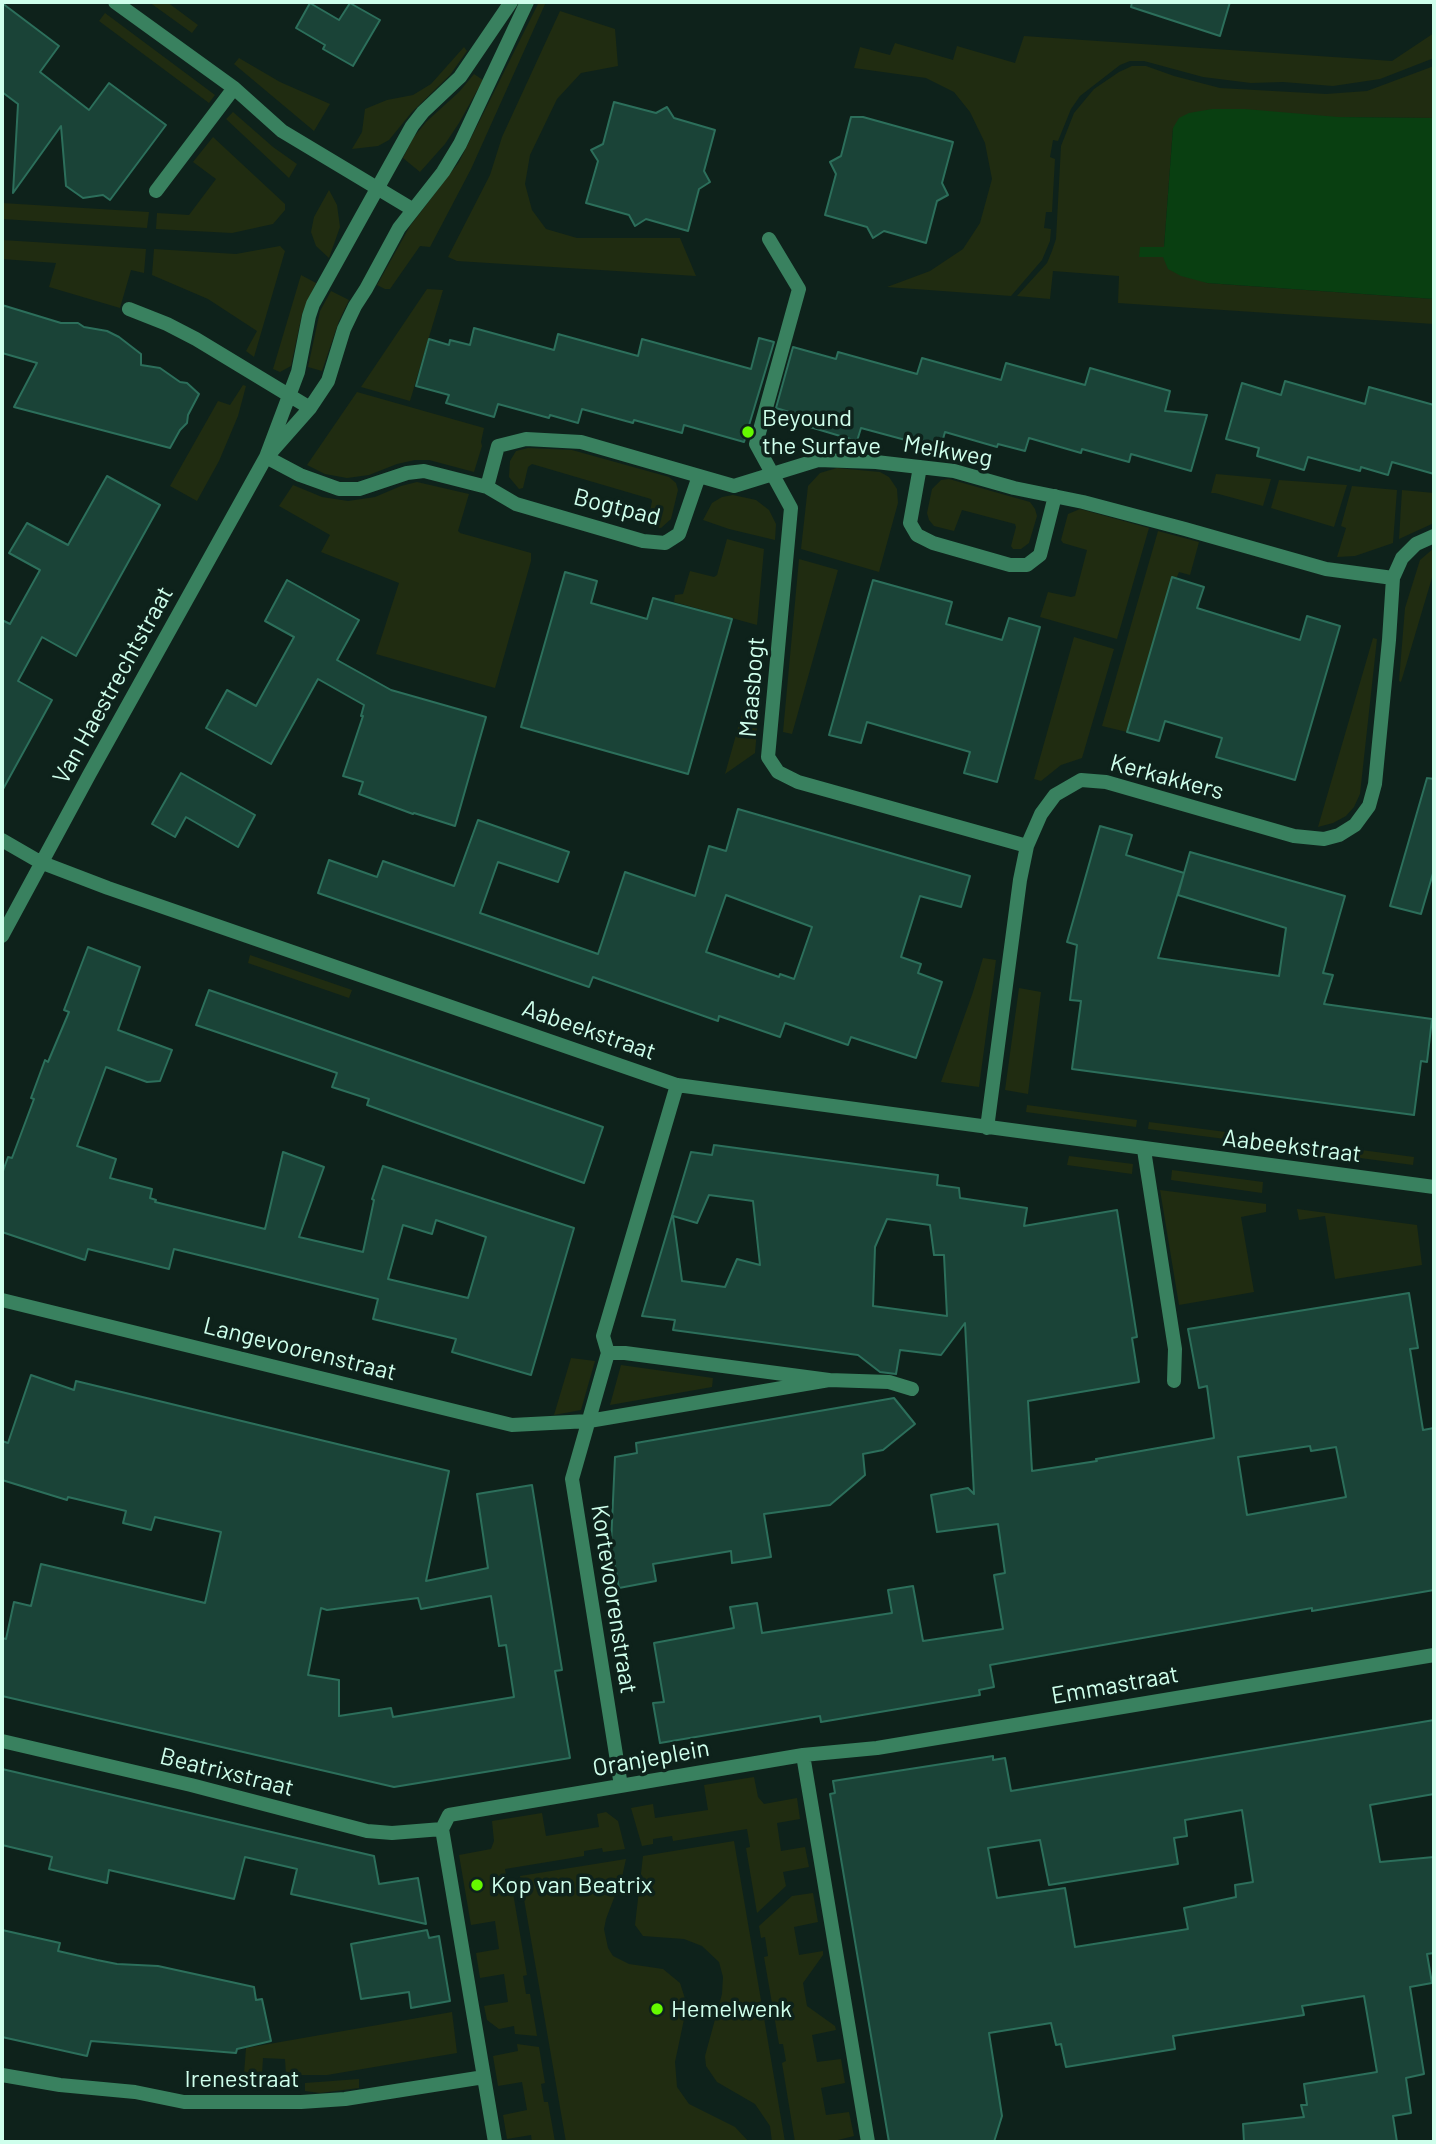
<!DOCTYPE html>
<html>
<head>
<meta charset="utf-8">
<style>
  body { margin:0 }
  #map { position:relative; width:1436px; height:2144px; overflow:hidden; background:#0e221b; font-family:Barlow,sans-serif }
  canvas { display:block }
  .frame { position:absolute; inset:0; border:4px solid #cfffec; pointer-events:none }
</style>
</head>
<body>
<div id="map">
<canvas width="1436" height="2144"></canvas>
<div class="frame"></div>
</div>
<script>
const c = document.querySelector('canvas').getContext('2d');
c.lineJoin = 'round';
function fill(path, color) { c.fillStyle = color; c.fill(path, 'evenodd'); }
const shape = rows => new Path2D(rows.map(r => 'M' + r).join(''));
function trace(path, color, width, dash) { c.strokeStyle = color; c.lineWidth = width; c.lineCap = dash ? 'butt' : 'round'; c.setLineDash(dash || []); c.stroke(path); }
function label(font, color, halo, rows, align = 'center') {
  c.font = font + ' Barlow,sans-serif'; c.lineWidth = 7; c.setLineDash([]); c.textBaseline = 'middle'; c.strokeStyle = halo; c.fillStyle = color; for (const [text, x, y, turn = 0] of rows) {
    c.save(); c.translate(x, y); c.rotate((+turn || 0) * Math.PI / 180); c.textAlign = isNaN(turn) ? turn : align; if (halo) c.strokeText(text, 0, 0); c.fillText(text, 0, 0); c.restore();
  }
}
const green = shape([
  [149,2,167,2,198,25,192,33],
  [539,2,546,2,471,169,430,247,420,246,390,289,385,289,377,285,410,226,459,162],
  [560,11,615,29,618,66,581,73,557,99,530,155,525,184,532,210,546,229,577,238,680,238,696,276,457,261,448,257,490,175,502,137],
  [105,13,215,95,209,103,99,21],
  [1434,33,1434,58,1380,79,1333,86,1283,82,1251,83,1203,77,1144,61,1130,61,1120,65,1080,96,1071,109,1058,141,1053,140,1050,157,1055,159,1052,212,1046,212,1044,228,1051,229,1050,241,1042,260,1011,296,887,287,930,271,963,249,980,223,992,179,985,143,970,112,954,92,926,78,854,68,860,47,890,55,895,43,953,60,957,46,1015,63,1024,36,1392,61],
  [464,47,467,51,450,75,412,112,389,140,378,146,352,149,362,132,365,109,387,100,413,95,431,84],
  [239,58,280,82,330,104,314,131,234,64],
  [1132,66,1146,66,1174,76,1220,88,1326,94,1367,91,1434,66,1434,118,1337,117,1173,128,1164,248,1140,257,1164,257,1207,283,1434,299,1434,324,1118,303,1119,276,1053,271,1050,299,1017,296,1047,263,1052,251,1056,239,1061,146,1074,113,1094,89,1119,72],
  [474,74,483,80,459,123,445,144,420,172,403,158,413,138,426,122,459,92],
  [233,112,273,147,297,164,289,178,226,119],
  [213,137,285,204,285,210,273,224,232,233,156,229,157,213,189,215,216,179,193,162],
  [329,190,337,205,340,227,329,258,316,246,311,232,314,217],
  [2,203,149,212,147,228,2,219],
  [2,240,146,249,144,273,131,270,120,308,49,287,56,263,2,259],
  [280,246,285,251,254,357,246,351,257,331,208,299,152,275,154,249,236,254],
  [301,275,316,283,302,314,291,366,280,372,273,369],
  [427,289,443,290,410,401,361,387],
  [331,291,349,300,339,321,322,371,308,367,320,311],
  [243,385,246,386,238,416,219,461,197,501,170,486,218,401,230,405],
  [357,392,484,428,481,442,482,446,474,472,429,460,415,460,397,464,369,475,347,478,325,474,307,465],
  [528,448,572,450,669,477,676,483,678,490,671,519,661,528,647,526,652,501,651,499,532,464,528,467,523,488,519,489,509,477,510,461,516,451],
  [837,468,880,472,889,477,897,489,898,503,879,572,801,549,808,486,820,473],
  [1216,474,1271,479,1263,506,1215,493,1211,493],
  [949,479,1030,502,1035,509,1037,516,1029,543,1021,549,1013,549,1011,546,1016,527,1015,524,962,510,954,531,934,526,929,520,927,513,932,489,941,480],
  [1279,480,1347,485,1334,527,1271,508],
  [417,482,469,494,458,531,460,533,531,553,531,561,495,688,376,654,399,583,321,552,330,535,279,506,293,485,322,497,348,501,375,497,401,486],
  [1352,486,1397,490,1393,543,1355,556,1337,557,1346,528,1341,526],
  [1402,490,1434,493,1434,523,1399,539],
  [733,495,756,500,769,510,776,524,775,540,729,529,703,520,712,503,722,497],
  [1080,509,1149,528,1117,639,1040,617,1048,592,1071,597,1075,596,1087,550,1063,543,1061,540,1068,514],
  [1158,531,1199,542,1190,575,1179,572,1176,579,1172,578,1127,732,1102,726],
  [727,539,764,549,757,625,674,602,675,595,683,594,690,571,714,577,717,575],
  [1434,548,1434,571,1401,682,1399,681,1405,608,1420,560],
  [799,559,838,570,792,734,783,732],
  [1074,637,1114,649,1082,758,1061,765,1041,781,1034,779],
  [1373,638,1377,639,1360,794,1354,807,1346,816,1333,823,1318,827],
  [760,650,764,651,755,753,725,774],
  [250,955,352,990,349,998,248,963],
  [983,958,996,960,979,1087,941,1082,973,992],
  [1019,988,1041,992,1028,1094,1005,1090],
  [1027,1105,1137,1120,1136,1127,1026,1112],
  [1149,1122,1226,1132,1225,1139,1148,1129],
  [1249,1135,1320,1145,1319,1152,1248,1142],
  [1331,1146,1414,1157,1413,1165,1330,1154],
  [1069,1156,1133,1164,1132,1174,1067,1165],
  [1172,1170,1263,1182,1262,1193,1171,1180],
  [1160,1190,1266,1204,1266,1212,1241,1217,1254,1292,1179,1305],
  [1297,1209,1417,1225,1422,1265,1335,1279,1325,1216,1299,1220],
  [571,1358,595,1361,581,1410,554,1415],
  [621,1365,713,1378,712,1387,610,1405],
  [754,1777,758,1797,764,1804,797,1798,800,1819,777,1823,781,1851,805,1847,809,1867,783,1872,786,1886,757,1913,746,1848,750,1847,747,1829,673,1841,672,1836,653,1839,653,1844,642,1846,631,1808,653,1804,655,1818,708,1810,704,1785],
  [606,1812,618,1821,625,1849,603,1852,602,1848,584,1851,584,1856,505,1869,508,1887,512,1887,527,1975,523,1976,526,1994,530,1994,537,2036,515,2034,514,2026,499,2029,487,2020,484,2006,508,2002,504,1974,480,1978,476,1953,499,1949,495,1921,471,1925,459,1855,491,1849,494,1841,492,1821,542,1813,546,1836,599,1827,597,1814],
  [734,1841,785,2142,772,2142,770,2126,755,2104,717,2082,706,2066,705,2056,722,1994,723,1977,719,1962,702,1946,684,1939,643,1936,635,1925,643,1856],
  [626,1859,622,1877,606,1919,604,1929,608,1948,613,1956,629,1964,663,1969,680,1983,687,2005,675,2062,677,2087,689,2104,735,2127,749,2142,566,2142,520,1876],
  [813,1893,818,1922,794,1927,799,1955,823,1951,823,1955,803,1983,807,2006,835,2026,836,2030,812,2035,817,2062,841,2059,845,2083,821,2088,826,2115,849,2112,854,2136,830,2142,795,2142,782,2063,786,2061,783,2044,779,2044,764,1957,768,1956,765,1937,761,1938,759,1926,792,1896],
  [452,2012,457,2053,327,2075,286,2075,285,2059,263,2058,262,2074,244,2074,246,2048],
  [517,2044,539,2047,545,2083,541,2084,544,2102,548,2102,555,2142,532,2142,531,2135,507,2139,503,2115,527,2110,522,2082,498,2086,493,2056,518,2051],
  [359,2079,359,2088,320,2093,305,2091,305,2083]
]);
const water = shape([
  [1212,109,1245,109,1338,117,1434,118,1434,299,1207,283,1181,276,1168,269,1163,257,1139,257,1140,247,1164,247,1173,128,1179,118,1189,113]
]);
const building = shape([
  [1132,2,1230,2,1220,36,1131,7,1132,2],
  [2,3,59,46,40,72,89,110,109,83,166,125,110,200,103,195,83,198,66,186,61,126,13,193,18,104,2,92,2,3],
  [310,3,339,20,350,3,380,20,353,66,323,49,325,45,296,28,310,3],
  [614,102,656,113,667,107,674,118,715,130,704,171,710,182,699,189,688,231,646,219,635,226,629,215,586,203,598,161,591,150,603,144,614,102],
  [851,117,863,117,953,142,942,183,948,195,937,201,926,243,884,231,873,238,867,227,825,215,836,174,830,162,841,156,851,117],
  [2,305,61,323,78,323,84,327,107,331,119,337,141,354,141,365,160,368,180,382,187,383,199,394,188,415,187,423,180,430,170,448,14,407,37,363,2,353,2,305],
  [474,328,554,350,558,334,638,356,642,339,751,369,759,338,774,342,744,442,684,425,682,433,634,420,633,423,582,409,578,423,550,415,549,418,498,404,494,417,446,403,449,395,416,386,429,339,449,345,450,340,470,345,474,328],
  [793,347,836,359,838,352,917,374,922,358,1001,380,1006,363,1085,385,1090,368,1170,391,1165,411,1207,415,1191,471,1131,454,1129,462,1082,449,1081,453,1029,438,1025,451,998,444,997,447,945,432,941,446,913,438,913,442,861,428,857,441,810,427,812,419,776,408,793,347],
  [1285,381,1365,404,1369,387,1434,405,1434,474,1392,462,1388,475,1361,467,1360,471,1308,457,1304,470,1257,456,1259,448,1226,439,1242,383,1281,395,1285,381],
  [107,476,160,505,76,656,42,637,18,681,52,700,2,791,2,620,10,624,40,570,9,553,27,523,68,545,107,476],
  [565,572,597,581,591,603,647,619,653,598,732,619,688,774,521,727,565,572],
  [1172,577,1204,587,1197,608,1300,640,1307,616,1340,626,1295,780,1216,757,1222,738,1165,721,1159,741,1127,732,1172,577],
  [287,580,359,620,337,660,391,690,486,717,455,826,414,813,413,814,359,794,363,782,343,776,363,716,361,716,364,705,318,679,271,764,206,728,227,690,256,706,294,637,265,621,287,580],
  [873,580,952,602,946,624,1002,640,1009,618,1040,627,997,782,964,773,970,752,867,722,861,743,829,735,873,580],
  [181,773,255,815,238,847,186,817,175,837,152,824,181,773],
  [1427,778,1434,779,1434,870,1421,914,1390,906,1427,778],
  [738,809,970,876,961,907,920,896,901,957,921,964,918,973,942,982,916,1058,851,1037,848,1045,785,1023,780,1037,719,1016,718,1021,593,977,589,987,318,893,329,860,377,877,383,861,454,886,478,820,569,852,558,882,498,862,480,913,598,954,625,872,695,896,709,846,726,851,738,809],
  [726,895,812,927,794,979,780,974,779,977,706,952,726,895],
  [1100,826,1132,835,1126,855,1184,873,1190,852,1345,896,1323,973,1333,975,1324,1004,1432,1019,1427,1062,1421,1061,1414,1115,1072,1069,1081,1001,1070,1000,1077,945,1067,942,1100,826],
  [1184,873,1178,895,1286,928,1279,976,1158,958,1184,873],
  [88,947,140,967,118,1030,172,1050,160,1081,147,1082,106,1067,77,1146,116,1159,110,1178,152,1189,150,1198,156,1200,155,1202,265,1229,283,1152,324,1167,299,1237,363,1252,374,1200,372,1199,383,1166,574,1228,531,1375,452,1352,456,1339,373,1319,378,1299,174,1249,169,1269,88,1249,85,1260,2,1232,2,1174,8,1157,12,1158,34,1099,31,1098,45,1060,48,1062,69,1012,64,1010,88,947],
  [436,1220,486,1237,468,1298,388,1279,403,1225,432,1234,436,1220],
  [209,990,603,1127,584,1183,367,1105,369,1099,332,1087,337,1073,196,1025,209,990],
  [714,1145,938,1175,937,1185,959,1188,960,1198,1027,1208,1024,1226,1117,1210,1137,1337,1132,1338,1139,1382,1028,1401,1032,1471,1097,1461,1096,1459,1214,1438,1207,1386,1199,1388,1188,1329,1409,1293,1418,1348,1410,1349,1423,1430,1434,1428,1434,1590,1312,1611,1312,1608,990,1665,994,1687,979,1690,980,1695,821,1722,820,1716,660,1743,653,1703,664,1702,654,1643,734,1628,730,1607,757,1603,762,1633,892,1613,888,1590,913,1586,923,1641,1003,1629,994,1575,1005,1573,998,1524,937,1532,931,1495,968,1488,974,1494,965,1323,941,1355,900,1350,896,1374,880,1372,858,1355,673,1330,675,1320,642,1316,691,1152,712,1155,714,1145],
  [709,1195,753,1201,760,1265,737,1259,725,1287,682,1281,673,1216,697,1223,709,1195],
  [887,1219,930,1225,934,1255,944,1255,947,1316,873,1306,875,1247,887,1219],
  [1310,1446,1311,1451,1336,1447,1346,1497,1247,1515,1238,1457,1310,1446],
  [31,1375,74,1390,76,1381,449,1471,426,1581,488,1568,477,1494,532,1485,562,1670,555,1671,570,1758,394,1787,2,1696,2,1638,6,1639,14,1602,31,1606,41,1564,205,1603,221,1532,155,1517,151,1530,123,1523,126,1511,68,1497,67,1500,2,1480,2,1441,8,1443,31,1375],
  [491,1596,499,1646,506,1645,514,1697,393,1717,391,1708,339,1716,339,1680,308,1675,321,1608,327,1610,418,1598,421,1609,491,1596],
  [894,1398,915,1424,883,1450,863,1454,865,1475,830,1505,764,1514,771,1557,732,1563,731,1551,653,1564,656,1581,619,1588,611,1544,615,1457,637,1453,636,1443,894,1398],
  [1434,1720,1434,1794,1370,1805,1380,1862,1434,1857,1434,1953,1427,1954,1432,1983,1410,1987,1424,2074,1406,2078,1411,2113,1393,2116,1397,2142,1244,2142,1243,2124,1304,2117,1301,2105,1307,2105,1304,2084,1377,2072,1364,1996,1302,2006,1304,2015,1173,2036,1175,2049,1066,2067,1061,2044,1056,2045,1051,2023,989,2033,1002,2116,994,2142,889,2142,830,1794,835,1793,833,1781,993,1756,993,1760,1005,1758,1011,1791,1434,1720],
  [1242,1810,1253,1882,1235,1885,1236,1897,1184,1908,1188,1929,1075,1947,1065,1888,997,1898,988,1848,1040,1840,1049,1885,1178,1864,1174,1838,1187,1836,1185,1820,1242,1810],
  [2,1769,374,1856,379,1884,418,1878,426,1924,291,1894,297,1869,245,1857,234,1899,109,1870,107,1883,49,1869,52,1857,2,1845,2,1769],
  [2,1930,60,1943,58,1951,97,1960,117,1964,158,1966,254,1987,256,2000,262,1999,271,2041,237,2049,236,2053,91,2041,87,2056,2,2037,2,1930],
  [427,1930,429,1938,439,1936,450,2001,411,2008,409,1992,361,1999,351,1944,427,1930]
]);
const street = shape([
  [115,2,234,88,282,131,412,209],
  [156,191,234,88],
  [769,239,799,289,756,444,791,508,768,757,778,772,798,782,1027,846],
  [129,309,167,324,196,339,310,408],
  [272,451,310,408,328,381,344,329,355,306,366,289,399,228,443,172,460,144,527,2],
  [266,457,300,475,339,489,359,489,407,473,424,471,487,487,498,446,526,439,581,442,734,486,818,460,876,462,954,471,1014,488,1083,502,1185,529,1326,569,1393,578,1402,558,1416,544,1434,536],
  [920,467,910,523,917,535,933,543,1010,565,1027,565,1040,555,1055,496],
  [487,487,516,504,643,541,665,543,679,534,699,476],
  [2,840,40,862,108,888,677,1085,1434,1187],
  [2,936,89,775,266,457,298,372,309,316,313,304,412,126,423,112,460,77,511,2],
  [987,1128,1020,880,1027,846,1041,814,1055,795,1081,780,1106,782,1294,836,1324,839,1339,835,1355,825,1369,806,1375,784,1389,640,1393,578],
  [1144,1150,1175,1349,1174,1381],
  [2,1300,512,1425,589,1421,829,1380,625,1353,608,1353],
  [829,1380,889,1382,912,1389],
  [2,1741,191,1785,367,1831,392,1833,442,1829],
  [803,1755,877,1748,1434,1655],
  [621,1786,572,1479,608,1353,603,1336,677,1085],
  [2,2075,60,2085,135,2092,184,2102,301,2102,345,2099,484,2077],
  [495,2142,442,1829,449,1815,803,1755,868,2142]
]);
const markers = [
  [748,432,7,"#65f900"],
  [477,1885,7,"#65f900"],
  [657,2009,7,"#65f900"]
];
const poiNames = [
  ["Beyound",762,418],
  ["the Surfave",762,446],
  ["Kop van Beatrix",491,1885],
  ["Hemelwenk",671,2009]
];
const streetNames = [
  ["Melkweg",948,451,10],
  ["Bogtpad",617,507,14],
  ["Van Haestrechtstraat",113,685,-61],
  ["Maasbogt",752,687,-85],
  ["Kerkakkers",1167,777,15],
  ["Aabeekstraat",589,1030,19],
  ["Aabeekstraat",1292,1146,7],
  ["Langevoorenstraat",300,1349,14],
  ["Kortevoorenstraat",614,1599,81],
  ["Emmastraat",1115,1685,-10],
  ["Oranjeplein",651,1758,-10],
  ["Beatrixstraat",227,1772,14],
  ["Irenestraat",242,2079]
];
fill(green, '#202c11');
fill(water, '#093f11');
fill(building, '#1a4337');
trace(building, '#2c6f5b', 2);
trace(street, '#39815f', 14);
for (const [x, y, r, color] of markers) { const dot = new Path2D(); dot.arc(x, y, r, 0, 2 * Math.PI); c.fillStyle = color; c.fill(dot); trace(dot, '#0e221b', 2.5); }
label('24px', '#cfffec', '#0e221b', poiNames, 'left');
label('24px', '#cfffec', '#0e221b', streetNames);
</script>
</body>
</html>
